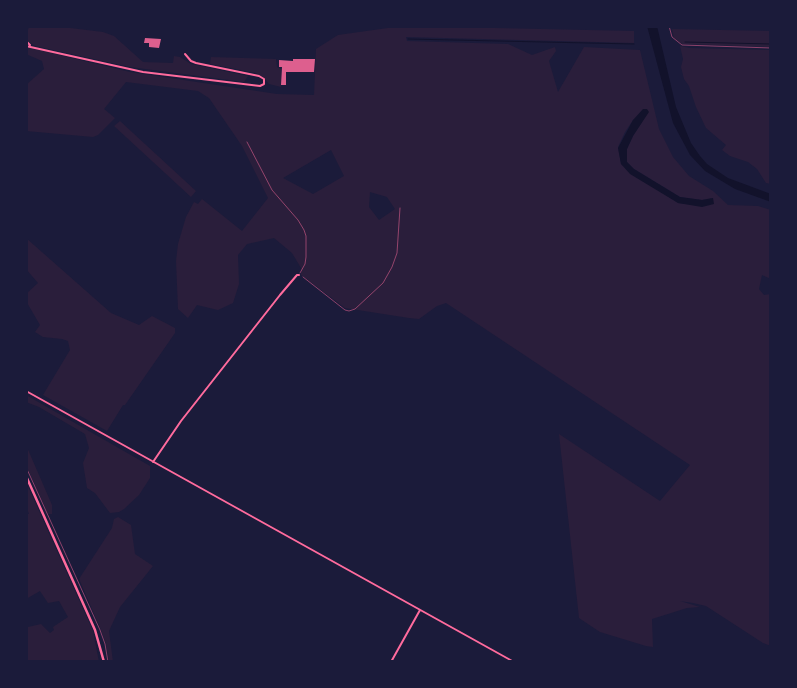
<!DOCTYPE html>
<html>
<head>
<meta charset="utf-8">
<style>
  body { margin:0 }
  #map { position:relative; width:797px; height:688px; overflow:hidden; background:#1b1b3a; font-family:Rubik,sans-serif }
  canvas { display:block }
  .frame { position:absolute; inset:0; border:28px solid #1b1b3a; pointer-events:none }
</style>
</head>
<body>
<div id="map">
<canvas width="797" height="688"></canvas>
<div class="frame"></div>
</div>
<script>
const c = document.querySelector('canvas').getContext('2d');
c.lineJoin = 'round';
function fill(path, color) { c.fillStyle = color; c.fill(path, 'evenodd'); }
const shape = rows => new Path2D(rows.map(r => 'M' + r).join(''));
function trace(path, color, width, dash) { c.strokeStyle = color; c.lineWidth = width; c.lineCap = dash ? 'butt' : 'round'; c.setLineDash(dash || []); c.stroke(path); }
const green = shape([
  [30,26,54,26,103,32,114,36,143,62,173,63,174,56,180,57,191,64,248,76,244,82,130,67,35,46,29,42,27,38,27,31],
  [402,26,634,31,634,43,406,37,407,41,508,44,532,55,555,47,556,51,549,61,558,92,584,47,640,50,659,129,673,157,689,176,713,191,728,205,758,206,771,210,771,279,762,275,759,289,764,295,771,294,771,646,763,643,706,606,693,603,680,601,700,607,687,608,652,619,653,647,646,646,600,632,579,618,559,434,660,501,690,465,446,303,437,306,419,319,409,318,345,308,301,275,301,268,292,253,274,238,247,244,238,255,239,284,233,303,218,310,197,305,188,318,178,309,176,261,178,244,186,217,194,202,198,204,202,199,242,231,268,198,242,146,209,98,198,91,126,82,104,109,115,118,98,135,93,137,26,131,26,85,44,69,42,61,26,54,26,47,130,72,277,94,314,95,316,49,338,35],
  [648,112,633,136,627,149,627,162,634,169,680,197,702,200,713,198,702,206,678,203,621,164,618,147,625,132,633,120],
  [331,150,344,176,313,194,283,178],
  [370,192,387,197,395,209,379,220,369,207],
  [672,29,771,31,771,47,682,44,674,38],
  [680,46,690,48,771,50,771,184,766,183,757,169,748,162,730,156,722,150,726,145,706,128,696,107,689,86,684,79,681,67,683,59],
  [211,57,276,59,277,67,281,69,281,87,269,84,263,77,256,73,210,64],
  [120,121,196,191,191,197,114,126],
  [26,238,111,313,139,325,152,316,175,328,175,333,125,405,123,405,107,431,43,395,70,350,68,341,62,339,43,337,35,332,40,325,26,301,26,294,38,283,26,269],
  [26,395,150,466,150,478,139,495,124,509,119,512,110,513,95,493,87,488,83,463,89,448,85,434,39,407,26,402],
  [26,445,52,505,52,514,48,514,26,465],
  [26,482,93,631,99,662,26,662,26,624,28,627,41,624,50,633,54,630,53,627,68,617,59,601,48,603,40,591,26,599,26,514,29,514,26,506],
  [118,517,131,525,135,554,153,566,120,607,109,631,113,662,109,662,106,644,101,630,79,579,112,528,114,519]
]);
const water = shape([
  [647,26,657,26,676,107,691,143,700,156,707,164,728,178,771,194,771,202,735,189,705,171,690,155,673,123],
  [643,109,647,109,649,112,633,136,627,149,627,162,634,169,680,197,702,200,713,198,714,204,702,207,678,203,630,174,621,164,618,148,633,120]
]);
const stream = shape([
  [408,39,634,44],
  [685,42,771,44]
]);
const building = shape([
  [145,38,161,39,159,48,149,47,149,43,144,43],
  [293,59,315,59,314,72,286,72,286,85,281,85,282,67,279,67,279,60,293,61]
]);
const path = shape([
  [669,26,672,37,682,45,771,48],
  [303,277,345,310,349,311,355,309,383,283,392,267,397,253,400,208],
  [26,467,100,630,105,644,108,662]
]);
const service = shape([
  [247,142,272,190,298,220,304,230,306,236,306,257,305,264,300,273]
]);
const minor = shape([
  [26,28,27,26],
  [26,41,30,45],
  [26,46,143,72,260,86,264,84,264,79,259,76,196,63,191,61,185,54],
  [26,391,514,662],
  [153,462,181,421,280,295,297,275,299,275],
  [391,662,420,610]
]);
const secondary = shape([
  [26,476,95,630,104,662]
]);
fill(green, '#2a1e3b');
fill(water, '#12122b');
trace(stream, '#12122b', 1);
fill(building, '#dd5f8e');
trace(path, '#ff6b9d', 0.5);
trace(service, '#ff6b9d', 0.5);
trace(minor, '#ff6b9d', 2);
trace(secondary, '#ff6b9d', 2.5);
</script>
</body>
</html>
